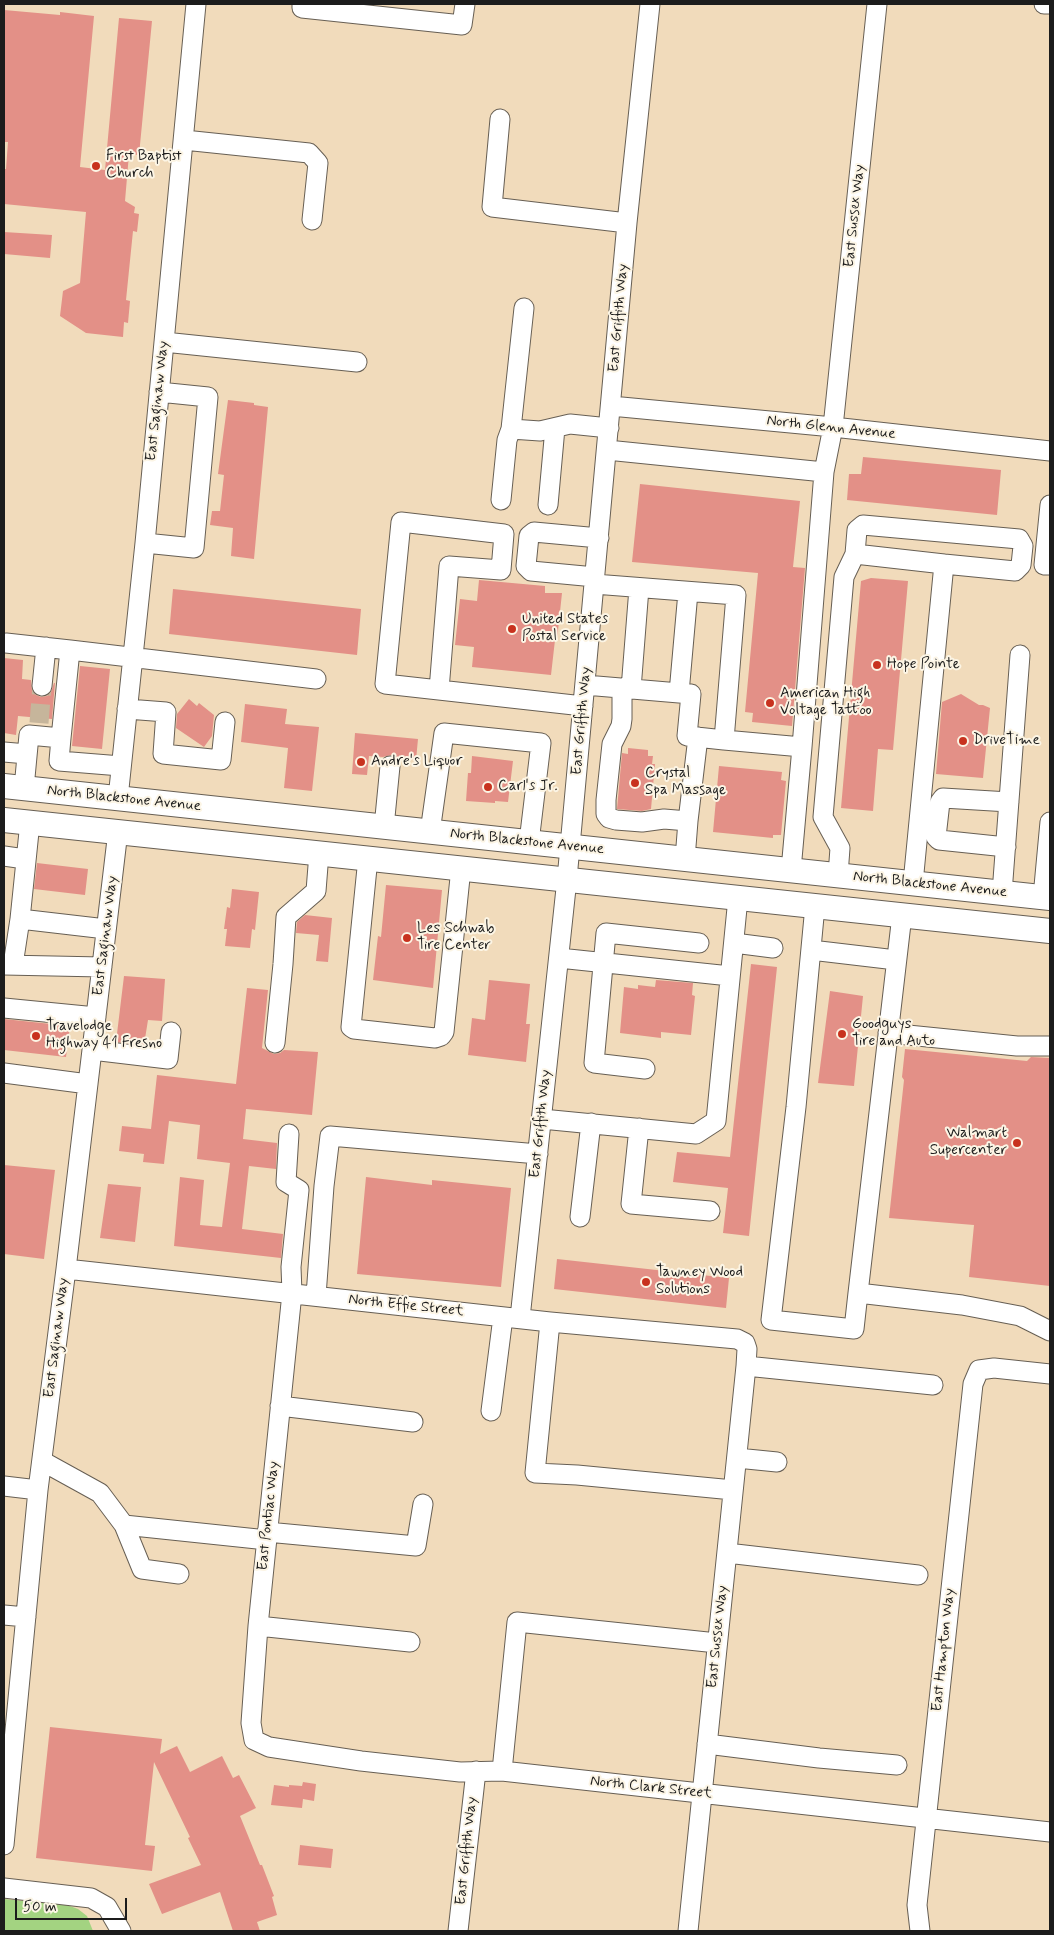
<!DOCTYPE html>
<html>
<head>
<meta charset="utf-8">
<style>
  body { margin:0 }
  #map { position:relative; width:1054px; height:1935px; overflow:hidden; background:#f1dbbb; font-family:Mynerve,sans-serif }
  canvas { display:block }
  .frame { position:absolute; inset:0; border:5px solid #1c1c1c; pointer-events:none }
  .scale { position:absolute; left:15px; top:1898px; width:112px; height:22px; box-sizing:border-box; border:2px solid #1c1c1c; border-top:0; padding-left:6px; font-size:15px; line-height:18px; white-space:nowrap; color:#1c1c1c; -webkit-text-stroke:4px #fcf5e5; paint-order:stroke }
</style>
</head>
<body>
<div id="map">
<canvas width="1054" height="1935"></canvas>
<div class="frame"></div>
<div class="scale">50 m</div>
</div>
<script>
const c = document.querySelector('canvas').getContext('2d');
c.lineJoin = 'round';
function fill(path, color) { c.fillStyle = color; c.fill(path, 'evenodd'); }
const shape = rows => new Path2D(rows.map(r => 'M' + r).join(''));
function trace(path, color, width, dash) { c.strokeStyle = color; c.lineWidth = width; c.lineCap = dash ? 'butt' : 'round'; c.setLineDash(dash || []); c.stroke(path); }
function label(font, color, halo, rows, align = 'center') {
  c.font = font + ' Mynerve,sans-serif'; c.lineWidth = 4; c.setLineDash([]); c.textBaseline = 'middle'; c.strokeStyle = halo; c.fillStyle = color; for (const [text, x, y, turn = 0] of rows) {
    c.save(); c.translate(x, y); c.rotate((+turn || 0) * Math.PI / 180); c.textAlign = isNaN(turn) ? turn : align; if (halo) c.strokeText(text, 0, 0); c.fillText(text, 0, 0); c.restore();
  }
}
const green = shape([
  [4,1899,67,1905,78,1909,87,1916,93,1931,4,1931]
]);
const building = shape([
  [4,10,60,15,60,12,94,16,80,167,105,170,119,18,152,21,139,155,129,154,125,201,135,207,134,213,139,214,137,232,133,231,126,300,130,301,128,323,124,322,123,337,86,333,60,316,63,291,80,283,86,212,4,204,4,169,6,169,8,142,4,142],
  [4,232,52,235,50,258,4,254],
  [228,400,254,403,254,405,268,407,254,559,231,556,233,528,210,525,212,511,220,511,224,475,218,474],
  [863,457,1001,470,997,515,847,500,849,474,861,474],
  [640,484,800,501,793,567,805,568,792,726,752,722,753,713,745,712,758,573,632,562],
  [871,578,908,581,893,750,878,749,873,811,841,808,861,581],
  [479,580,545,586,545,593,562,593,557,640,555,640,551,675,472,667,474,647,455,645,460,599,477,601],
  [173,589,361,609,357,655,169,634],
  [4,658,23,660,22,679,31,680,32,690,36,695,41,697,47,696,51,692,54,683,55,683,52,719,18,716,16,735,4,733],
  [80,666,110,669,102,749,72,746],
  [961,694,979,705,983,705,990,708,983,778,936,774,942,702],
  [189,699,197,706,199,703,214,715,212,736,204,747,176,728,177,714],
  [245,704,287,709,285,724,319,727,312,791,284,788,288,748,241,742],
  [355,733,418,739,416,760,398,758,391,755,383,757,369,756,367,775,352,774],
  [628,748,648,750,648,756,653,756,652,764,655,764,651,809,642,811,617,809,622,753,628,754],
  [472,756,513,761,508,802,495,801,495,803,466,801,468,773,471,773],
  [719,766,782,772,781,780,786,781,781,835,773,835,773,838,713,832],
  [37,863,88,869,85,895,34,889],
  [386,885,442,890,433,988,373,980,378,936,381,937],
  [232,889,259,892,255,930,252,929,250,948,225,946,227,929,224,929,227,907,230,908],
  [305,915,332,918,328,962,316,961,319,935,296,933,297,922],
  [751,964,777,967,749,1236,723,1233,728,1188,673,1182,677,1152,730,1157],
  [124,976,165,979,162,1021,148,1020,144,1045,116,1042],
  [489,980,530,984,526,1024,530,1024,526,1062,468,1055,472,1018,485,1020],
  [656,980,693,983,692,995,695,996,691,1035,661,1032,661,1038,620,1033,624,987,638,989,638,985,655,987],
  [247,988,268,990,262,1048,274,1054,280,1053,284,1050,318,1052,312,1115,246,1109,243,1139,277,1143,276,1169,249,1166,242,1229,283,1234,281,1258,174,1246,180,1177,204,1180,200,1225,222,1227,230,1163,197,1159,200,1125,169,1121,164,1164,143,1162,144,1154,119,1151,122,1126,151,1129,157,1075,236,1084],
  [830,991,863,996,854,1086,818,1083],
  [4,1019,70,1026,66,1057,4,1050],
  [905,1049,1027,1061,1031,1057,1050,1058,1050,1286,969,1277,974,1225,889,1218,904,1080,902,1077],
  [4,1165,55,1170,44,1259,4,1254],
  [366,1177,432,1185,432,1180,511,1188,501,1287,357,1274],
  [108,1184,141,1187,135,1242,100,1238],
  [557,1259,729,1278,726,1308,554,1289],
  [50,1727,162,1739,160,1754,177,1746,190,1772,222,1756,233,1778,239,1775,256,1808,240,1816,260,1865,262,1865,274,1896,272,1897,277,1915,257,1922,260,1931,233,1931,220,1892,162,1914,149,1884,201,1865,188,1838,190,1837,154,1762,145,1845,155,1846,152,1871,36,1858],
  [303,1782,316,1784,314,1801,303,1799,302,1808,271,1805,274,1785,289,1787,289,1785,302,1786],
  [300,1845,333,1849,331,1868,298,1865]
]);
const minorTunnel = shape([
  [39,723,42,686]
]);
const minor = shape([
  [302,4,302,8,462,25,465,4],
  [1044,4,1050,4],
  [500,119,492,207,627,223],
  [184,140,309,153,318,163,312,220],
  [164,342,357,362],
  [611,406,833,427,1050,451],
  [511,429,524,308],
  [824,472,833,427,877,4],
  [501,500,507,440,511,429,540,431,570,424,609,428],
  [548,505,555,428],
  [1050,505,1044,565,1050,565],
  [145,543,194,548,208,397,159,392],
  [855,554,944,564],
  [595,577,531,571,526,566,529,536,534,532,599,538],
  [594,584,736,595,724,740,802,747,824,472,607,450],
  [6,643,70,650,61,738,29,735,24,788],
  [70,650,316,679],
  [585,685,691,694,687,736,724,740],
  [42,686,46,647],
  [622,688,622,719,621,726,612,744,606,800,606,814,609,818,616,820,642,822,664,819,688,821,685,859],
  [631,689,639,588],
  [439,690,449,566,501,570,504,534,401,522,385,684,583,706],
  [679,693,688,592],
  [127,709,166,712,163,754,221,760,225,722],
  [61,738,59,761,121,766],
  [4,752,27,754],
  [118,798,145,543,196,4],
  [688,821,698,737],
  [384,827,390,766],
  [430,832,444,733,541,743,529,842],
  [1006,847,939,840,936,837,940,802,943,798,1009,802],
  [1047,854,1050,822],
  [4,856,25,859],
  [368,858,351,1027,354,1029,435,1038,441,1036,444,1032,461,868],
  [791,870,802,747],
  [838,875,840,848,823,817,844,577,855,554,857,530,863,525,1019,539,1023,546,1021,565,1015,571,944,564,913,883],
  [1002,893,1020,655],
  [1043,897,1047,854,1050,854],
  [815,906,796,1107,771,1320,854,1329,858,1293],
  [902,915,858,1293,962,1305,1020,1316,1050,1331],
  [20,919,106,929],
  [734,943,773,948],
  [811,950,896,960],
  [559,958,730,976],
  [4,965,102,967],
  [13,965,20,919,30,822],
  [4,1008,96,1017],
  [888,1033,1017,1046,1050,1046],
  [275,1043,283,964,286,917,316,891,319,853],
  [92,1050,168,1059,171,1032],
  [645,1069,594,1063,606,933,699,943],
  [4,1073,88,1084],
  [542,1119,696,1134,716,1121,738,898],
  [639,1128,631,1204,710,1211],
  [289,1134,286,1182,299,1190,291,1267,292,1293,258,1626,251,1723,254,1740,269,1747,361,1761,460,1772,502,1771,1050,1832],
  [580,1217,591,1123],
  [66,1269,550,1322,737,1339,745,1343,747,1349,746,1366,688,1931],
  [316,1296,324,1186,330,1136,538,1154],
  [520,1318,567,879,627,223,650,4],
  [550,1322,535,1473,577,1475,733,1490],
  [746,1366,933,1385],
  [280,1406,413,1422],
  [491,1411,503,1317],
  [737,1458,777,1462],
  [42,1461,100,1493,124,1525],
  [4,1486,38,1490],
  [267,1532,416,1546,423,1504],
  [727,1553,918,1575],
  [179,1574,142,1569,124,1525,267,1540],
  [4,1615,26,1617],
  [258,1626,410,1642],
  [707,1744,819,1758,897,1765],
  [502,1771,517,1622,717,1643],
  [4,1845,38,1490,66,1269,118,831],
  [4,1888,91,1898,107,1907,121,1931],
  [458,1931,476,1771],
  [920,1931,917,1905,973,1384,979,1370,994,1368,1050,1374]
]);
const major = shape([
  [4,786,1050,898],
  [4,820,1050,931]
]);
const markers = [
  [96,166,5,"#c8321e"],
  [512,629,5,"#c8321e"],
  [877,665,5,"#c8321e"],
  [770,703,5,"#c8321e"],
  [963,741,5,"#c8321e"],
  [361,762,5,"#c8321e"],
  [635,783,5,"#c8321e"],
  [488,787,5,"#c8321e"],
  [407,938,5,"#c8321e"],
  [842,1034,5,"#c8321e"],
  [36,1036,5,"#c8321e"],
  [1017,1143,5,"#c8321e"],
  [646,1282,5,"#c8321e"]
];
const poiNames = [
  ["First Baptist",106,157],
  ["Church",106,174],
  ["United States",522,620],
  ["Postal Service",522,637],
  ["Hope Pointe",887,665],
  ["American High",780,694],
  ["Voltage Tattoo",780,711],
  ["DriveTime",973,741],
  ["Andre's Liquor",371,762],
  ["Crystal",645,774],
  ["Spa Massage",645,791],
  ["Carl's Jr.",498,787],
  ["Les Schwab",417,929],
  ["Tire Center",417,946],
  ["Goodguys",852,1025],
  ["Tire and Auto",852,1042],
  ["Travelodge",46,1027],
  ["Highway 41 Fresno",46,1044],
  ["Walmart",1007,1134,"right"],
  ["Supercenter",1007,1151,"right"],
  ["Tawney Wood",656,1273],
  ["Solutions",656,1290]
];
const streetNames = [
  ["East Sussex Way",855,216,-84],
  ["East Griffith Way",619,318,-85],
  ["East Saginaw Way",158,401,-84],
  ["North Glenn Avenue",831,428,6],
  ["East Griffith Way",582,721,-85],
  ["North Blackstone Avenue",124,799,6],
  ["North Blackstone Avenue",527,842,6],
  ["North Blackstone Avenue",930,885,6],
  ["East Saginaw Way",106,936,-83],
  ["East Griffith Way",541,1124,-84],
  ["North Effie Street",406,1306,6],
  ["East Saginaw Way",57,1338,-83],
  ["East Pontiac Way",269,1516,-84],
  ["East Sussex Way",718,1637,-84],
  ["East Hampton Way",944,1650,-84],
  ["North Clark Street",651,1788,6],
  ["East Griffith Way",467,1851,-84]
];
fill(green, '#a3d381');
fill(building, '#e39087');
trace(minorTunnel, '#c6b59b', 19, [19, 9]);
trace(minor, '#675f54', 21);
trace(major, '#675f54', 26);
trace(minor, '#fff', 19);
trace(major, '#fff', 24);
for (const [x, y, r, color] of markers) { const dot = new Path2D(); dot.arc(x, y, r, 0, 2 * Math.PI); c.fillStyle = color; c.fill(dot); trace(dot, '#fcf5e5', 2); }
label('15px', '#1c1c1c', '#fcf5e5', poiNames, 'left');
label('15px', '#1c1c1c', '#fcf5e5', streetNames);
</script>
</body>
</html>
